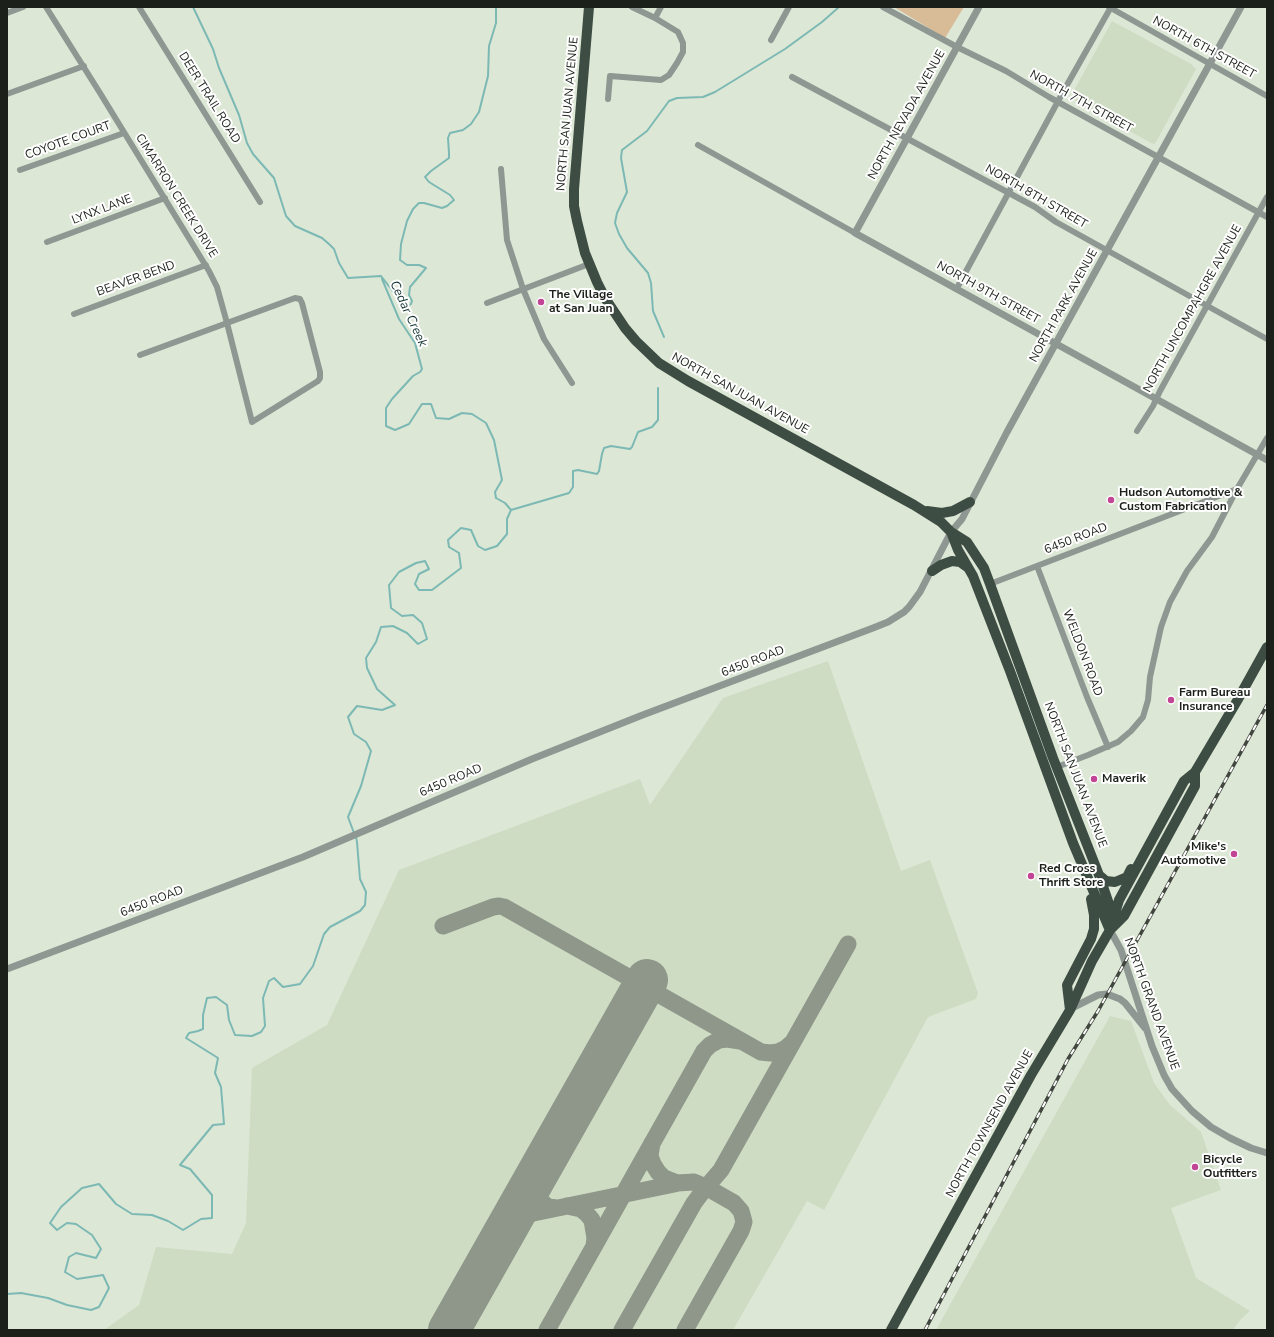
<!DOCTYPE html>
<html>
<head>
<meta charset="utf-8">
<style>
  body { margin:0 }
  #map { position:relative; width:1274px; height:1337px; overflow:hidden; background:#dde7d5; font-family:"Nunito Sans",sans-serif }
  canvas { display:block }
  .frame { position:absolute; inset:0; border:8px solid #1c201a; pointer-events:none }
</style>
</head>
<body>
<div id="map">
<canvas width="1274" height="1337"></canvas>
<div class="frame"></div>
</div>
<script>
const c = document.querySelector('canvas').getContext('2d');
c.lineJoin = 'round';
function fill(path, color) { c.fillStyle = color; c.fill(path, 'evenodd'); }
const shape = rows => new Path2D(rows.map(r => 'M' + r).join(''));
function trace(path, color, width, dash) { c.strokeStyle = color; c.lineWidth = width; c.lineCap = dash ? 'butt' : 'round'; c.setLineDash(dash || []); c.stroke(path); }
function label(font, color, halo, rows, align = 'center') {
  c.font = font + ' "Nunito Sans",sans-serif'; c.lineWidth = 4; c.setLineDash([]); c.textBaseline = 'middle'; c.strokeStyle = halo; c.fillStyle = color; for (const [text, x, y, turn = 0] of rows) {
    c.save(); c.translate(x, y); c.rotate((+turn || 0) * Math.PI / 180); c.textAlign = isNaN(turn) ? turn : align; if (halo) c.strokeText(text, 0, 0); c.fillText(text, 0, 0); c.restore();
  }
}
const built = shape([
  [1112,21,1191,64,1196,69,1156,142,1154,144,1151,143,1071,98,1071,96],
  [828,661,901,871,930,860,978,993,976,999,928,1017,824,1210,807,1201,733,1330,104,1330,139,1305,156,1247,232,1254,246,1223,252,1068,327,1025,399,870,640,779,650,805,723,698],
  [1110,1016,1131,1021,1154,1083,1170,1105,1201,1132,1221,1190,1171,1208,1196,1278,1250,1311,1240,1320,1233,1330,936,1330]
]);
const green = shape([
  [894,7,964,7,945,38]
]);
const stream = shape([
  [193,7,213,49,219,68,239,115,247,143,253,154,274,178,286,216,295,226,322,238,329,244,334,249,339,263,348,278,381,276],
  [381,276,405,307,407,307,411,304,412,301,409,295,410,287,426,268,419,265,407,265,400,260,401,244,407,221,413,209,419,203,424,203,442,208,447,206,454,200,450,195,429,182,425,177,431,171,449,158,449,153,448,138,450,133,463,130,471,124,479,112,488,76,489,46,496,23,496,7],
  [382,279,399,319,415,343,422,369,420,372,413,376,392,399,386,408,386,426,395,430,409,424,422,404,431,404,436,418,449,419,462,413,472,414,486,423,494,440,502,480,495,492,496,498,505,503,511,510],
  [664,337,653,311,651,283,648,273,627,248,619,234,615,223,617,213,627,192,621,158,622,150,647,131,669,101,677,98,703,97,715,92,785,49,822,22,839,7],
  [354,833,348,817,361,786,371,751,366,742,354,734,348,717,357,706,382,710,395,705,377,689,367,668,366,658,376,642,381,627,393,626,407,633,418,644,427,639,422,623,413,615,402,616,391,608,389,585,399,572,416,563,425,561,429,569,419,574,415,584,419,590,432,590,461,568,459,553,449,547,448,540,461,528,471,530,478,546,485,550,497,546,507,534,507,519,511,510,569,493,573,487,573,471,578,470,597,474,599,471,602,454,604,448,611,446,630,449,632,447,638,432,652,427,658,420,658,388],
  [7,1294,21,1293,48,1298,67,1305,91,1310,99,1307,109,1288,103,1275,77,1279,65,1272,69,1257,76,1253,96,1258,101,1249,92,1235,76,1224,67,1223,57,1230,50,1223,61,1207,82,1188,99,1184,116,1204,132,1214,152,1215,168,1221,183,1230,201,1219,212,1218,212,1195,190,1169,180,1165,213,1125,224,1124,221,1087,215,1073,218,1058,186,1038,189,1033,198,1031,203,1029,203,1015,207,998,216,997,227,1005,229,1020,235,1035,252,1036,261,1032,265,1026,263,998,269,981,274,978,283,987,300,984,313,966,324,934,330,927,360,911,365,905,366,892,360,879,357,842,356,837]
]);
const taxiway = shape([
  [443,926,493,907,499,906,504,907,761,1052,770,1053,778,1052,786,1048,793,1042],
  [652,1143,650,1156,653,1164,658,1172,664,1178,677,1183,694,1182,706,1187,734,1203,741,1211,743,1218,744,1222,741,1231,685,1330],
  [538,1172,535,1188,538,1199,548,1207,557,1208],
  [567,1206,581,1209,587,1214,592,1220,595,1238,594,1246],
  [507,1228,514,1219,524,1215,679,1183],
  [547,1330,704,1051,710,1045,719,1040,727,1039,740,1041],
  [622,1330,694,1203,703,1191,721,1170,848,944]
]);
const runway = shape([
  [449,1330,647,980]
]);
const minor = shape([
  [46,7,100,93,209,271,217,287,227,323,252,422,318,381,320,378,320,372,302,303,300,299,295,298,227,323,140,355],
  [139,7,260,202],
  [632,7,655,18,661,7],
  [883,7,957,47,1006,71,1049,97,1267,217],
  [1109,7,1267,96],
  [7,13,23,7],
  [771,40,789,7],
  [792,77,1009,193,1035,207,1056,222,1267,339],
  [7,94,84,66],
  [608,99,610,76,661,80,669,75,677,63,683,52,683,43,678,32,655,18],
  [698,145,855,233],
  [501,169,507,240,523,289,544,339,572,383],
  [20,170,124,133],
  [47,242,165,198],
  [957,288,1063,92,1111,7],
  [487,303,589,264],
  [74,314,206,265],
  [1137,431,1153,406,1160,391,1267,197],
  [1037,566,1087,697,1108,747],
  [990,584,1237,489],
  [1057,767,1088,755,1118,742,1131,731,1143,717,1148,700,1150,677,1161,627,1170,602,1187,571,1212,537,1237,489,1267,438]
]);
const tertiary = shape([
  [979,7,855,233,1267,460],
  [1110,930,1121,950,1152,1046,1164,1075,1172,1089,1192,1111,1211,1127,1230,1138,1251,1148,1267,1153],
  [7,969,303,857,532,759,640,716,873,628,888,622,904,612,909,607,920,592,951,532,962,519,1007,432,1241,7],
  [1070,1009,1098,995,1107,994,1120,999,1125,1003,1145,1028]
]);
const trunk = shape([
  [589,7,574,189,574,206,577,221,585,253,597,282,605,298,625,328,636,341,659,363,688,381,914,505,941,522,951,532,967,542,984,568,990,584,1053,758,1099,875,1110,907,1110,930],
  [927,511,942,513,953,511,970,502],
  [951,532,958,550,973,576,1010,671,1073,843,1109,928],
  [932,571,941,565,952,561,960,562,967,567],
  [1099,875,1106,881,1115,882,1127,877,1131,869],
  [1111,929,1124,916,1195,786,1195,772],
  [1070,1010,1067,985,1091,939,1094,929,1094,915,1091,899],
  [891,1330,1031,1075,1070,1010,1092,961,1110,930,1119,900,1184,781,1195,772,1237,701,1267,647]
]);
const rail = shape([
  [925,1330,1068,1059,1098,1011,1267,705]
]);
const markers = [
  [541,302,4,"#c24595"],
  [1111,500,4,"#c24595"],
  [1171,700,4,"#c24595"],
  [1094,779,4,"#c24595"],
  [1234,854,4,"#c24595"],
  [1031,876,4,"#c24595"],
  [1195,1167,4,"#c24595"]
];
const streetNames = [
  ["NORTH 6TH STREET",1204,48,29],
  ["DEER TRAIL ROAD",209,98,58],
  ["NORTH 7TH STREET",1081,102,29],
  ["NORTH SAN JUAN AVENUE",568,114,-85],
  ["NORTH NEVADA AVENUE",907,115,-61],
  ["COYOTE COURT",68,141,-20],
  ["CIMARRON CREEK DRIVE",176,196,58],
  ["NORTH 8TH STREET",1036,197,30],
  ["LYNX LANE",102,210,-21],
  ["BEAVER BEND",136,279,-20],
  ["NORTH 9TH STREET",988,293,29],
  ["NORTH PARK AVENUE",1064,306,-61],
  ["NORTH UNCOMPAHGRE AVENUE",1193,309,-61],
  ["NORTH SAN JUAN AVENUE",740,394,29],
  ["6450 ROAD",1076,539,-21],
  ["WELDON ROAD",1082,653,69],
  ["6450 ROAD",753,662,-21],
  ["NORTH SAN JUAN AVENUE",1075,775,69],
  ["6450 ROAD",451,781,-23],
  ["6450 ROAD",152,902,-21],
  ["NORTH GRAND AVENUE",1151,1004,70],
  ["NORTH TOWNSEND AVENUE",990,1124,-61]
];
const poiNames = [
  ["The Village",549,295],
  ["at San Juan",549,309],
  ["Hudson Automotive &",1119,493],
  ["Custom Fabrication",1119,507],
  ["Farm Bureau",1179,693],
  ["Insurance",1179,707],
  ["Maverik",1102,779],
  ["Mike's",1226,847,"right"],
  ["Automotive",1226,861,"right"],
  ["Red Cross",1039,869],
  ["Thrift Store",1039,883],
  ["Bicycle",1203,1160],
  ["Outfitters",1203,1174]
];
const waterNames = [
  ["Cedar Creek",408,314,65]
];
fill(built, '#cedcc3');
fill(green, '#d8bb97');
trace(stream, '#7cb9b4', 2);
trace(taxiway, '#8f968a', 17);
trace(runway, '#8f968a', 42);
trace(minor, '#8e9792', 6);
trace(tertiary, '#8e9792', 7);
trace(trunk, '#3e4d44', 10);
trace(rail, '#41463e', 3.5);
trace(rail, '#fff', 2, [6]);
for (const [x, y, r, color] of markers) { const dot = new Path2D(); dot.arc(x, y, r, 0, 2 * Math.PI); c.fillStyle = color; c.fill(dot); trace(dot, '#fff', 1.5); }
label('12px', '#1c201a', '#fff', streetNames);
label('bold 12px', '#1c201a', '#fff', poiNames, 'left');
label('italic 13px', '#133330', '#fff', waterNames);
</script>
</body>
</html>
